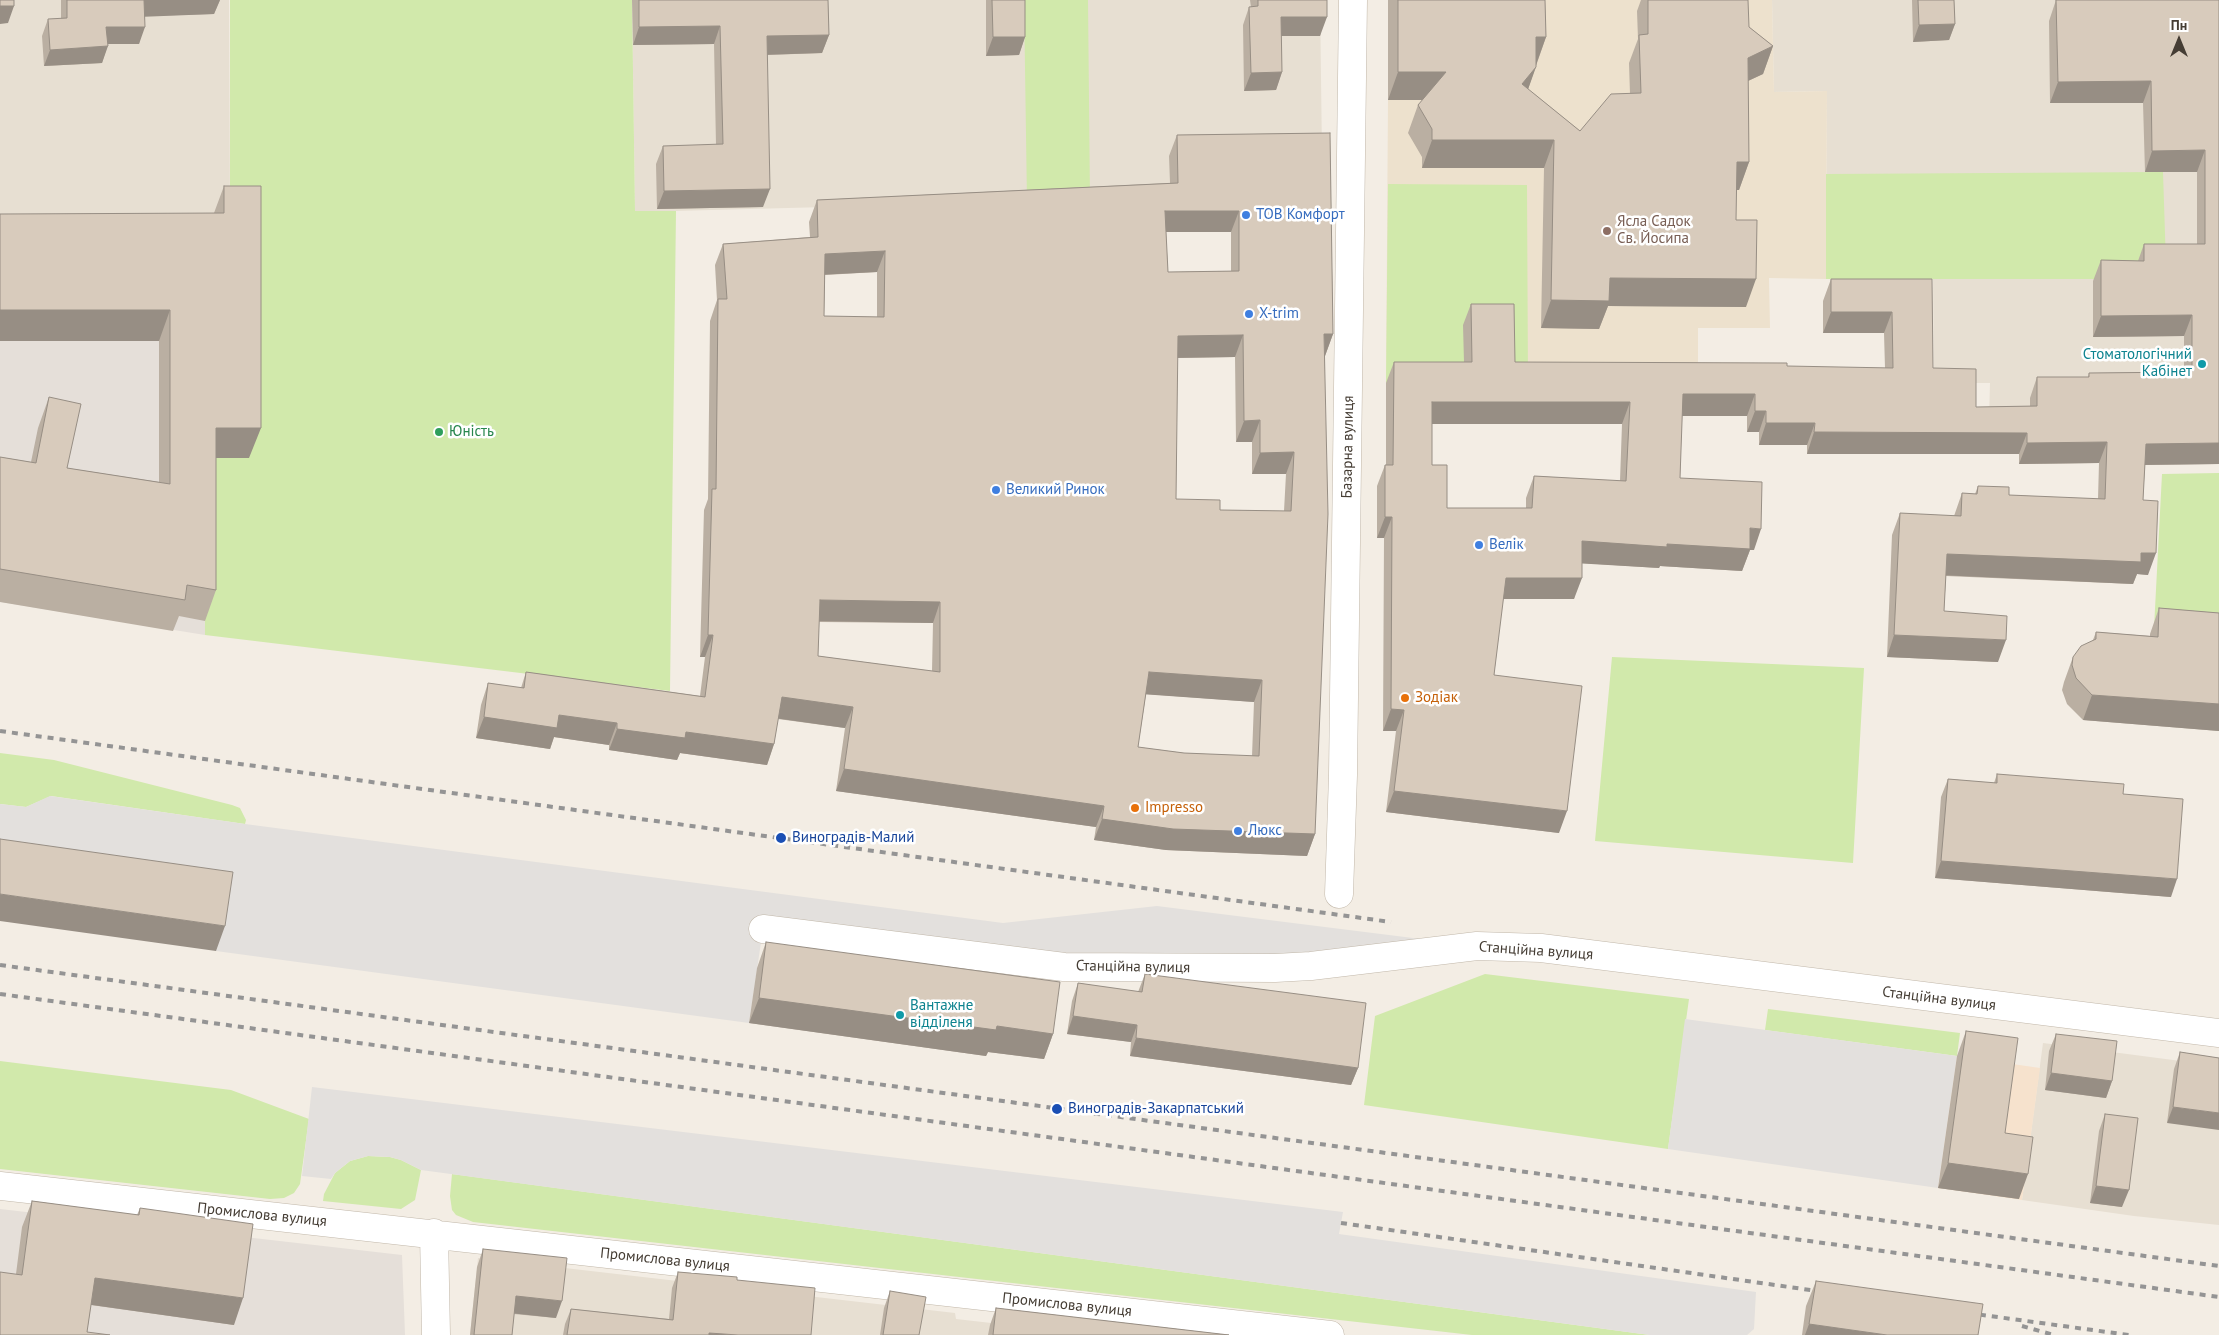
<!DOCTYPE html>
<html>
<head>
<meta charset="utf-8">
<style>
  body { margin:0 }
  #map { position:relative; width:2219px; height:1335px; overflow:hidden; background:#f3ede4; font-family:"PT Sans",sans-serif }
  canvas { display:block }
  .north { position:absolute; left:2154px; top:15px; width:50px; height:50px; -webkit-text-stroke:4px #fff; paint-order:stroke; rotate:0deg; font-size:14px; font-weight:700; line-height:20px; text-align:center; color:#453d34 }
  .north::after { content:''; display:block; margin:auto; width:18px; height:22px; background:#453d34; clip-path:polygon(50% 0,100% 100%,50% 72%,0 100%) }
</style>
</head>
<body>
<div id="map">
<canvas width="2219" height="1335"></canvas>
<div class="north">Пн</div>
</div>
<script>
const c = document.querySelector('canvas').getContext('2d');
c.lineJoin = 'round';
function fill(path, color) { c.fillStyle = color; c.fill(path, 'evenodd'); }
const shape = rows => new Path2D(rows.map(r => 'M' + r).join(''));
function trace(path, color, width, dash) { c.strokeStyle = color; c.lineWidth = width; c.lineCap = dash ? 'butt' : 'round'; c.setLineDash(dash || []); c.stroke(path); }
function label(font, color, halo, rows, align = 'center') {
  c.font = font + ' "PT Sans",sans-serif'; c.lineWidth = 5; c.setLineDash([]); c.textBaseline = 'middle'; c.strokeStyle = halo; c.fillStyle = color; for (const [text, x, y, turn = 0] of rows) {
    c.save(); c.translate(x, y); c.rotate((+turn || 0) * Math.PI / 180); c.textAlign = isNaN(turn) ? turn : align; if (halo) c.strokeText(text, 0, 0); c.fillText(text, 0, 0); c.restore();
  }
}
const residential = shape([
  [0,0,229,0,230,216,0,244],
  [632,0,1320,0,1322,155,1170,156,1170,198,635,212],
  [1772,0,2219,0,2219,419,1989,420,1990,383,1934,383,1933,279,1826,279,1827,91,1774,92],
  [2043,1043,2219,1066,2219,1225,2134,1216,2022,1200],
  [478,1258,955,1313,956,1319,1097,1335,470,1335]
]);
const commercial = shape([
  [1957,1056,2040,1068,2022,1200,1938,1188]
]);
const industrial = shape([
  [0,244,204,244,205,635,0,602],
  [0,1209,402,1255,405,1335,0,1335]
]);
const education = shape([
  [1427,0,1772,0,1774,92,1827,91,1826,279,1769,278,1770,328,1698,328,1698,384,1386,383,1388,100,1427,100]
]);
const green = shape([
  [230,0,632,0,635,211,676,211,670,691,205,635,204,244,230,216],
  [1024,0,1088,0,1090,200,1027,202],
  [2163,172,2166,265,2136,279,1826,279,1826,174],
  [1388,184,1527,185,1528,384,1386,383],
  [2219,473,2219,634,2154,628,2162,474],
  [1612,657,1864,668,1853,863,1595,841],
  [0,753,54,760,232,805,240,808,246,820,245,824,51,796,26,807,0,804],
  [1485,974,1689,999,1668,1149,1364,1105,1375,1016],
  [1768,1009,1960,1033,1957,1056,1765,1030],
  [0,1061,231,1090,309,1119,300,1184,294,1193,284,1198,270,1199,0,1169],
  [368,1156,390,1157,401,1160,421,1170,415,1200,401,1209,323,1201,324,1194,335,1173,350,1161],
  [452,1174,1650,1335,1472,1335,473,1222,456,1215,452,1210,450,1196]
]);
const parking = shape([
  [50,796,245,824,1003,923,1157,906,1477,946,1241,969,763,929,749,1023,216,951,0,866,0,804,26,807],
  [1685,1019,1957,1056,1938,1188,1668,1149],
  [312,1087,1343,1212,1339,1234,1756,1292,1754,1329,1747,1335,1650,1335,421,1170,401,1160,390,1157,368,1156,350,1161,335,1173,331,1179,302,1176]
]);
const minor = shape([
  [1339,894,1343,775,1353,0],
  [763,929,1064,967,1275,968,1311,966,1477,946,1541,948,2219,1033],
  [0,1186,1330,1335],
  [434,1233,436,1335]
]);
const rail = shape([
  [0,731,1391,922],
  [0,965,2219,1266],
  [0,994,2219,1297],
  [1341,1223,1824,1292],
  [1968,1313,2129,1335],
  [2022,1326,2054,1335]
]);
const wall = shape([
  [61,0,220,0,214,14,145,16,139,44,108,44,102,63,44,66,42,36,48,19,61,19],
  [632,0,828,0,829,35,822,53,767,55,763,207,657,209,656,164,663,146,716,145,714,44,633,45],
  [986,0,1025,0,1025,37,1019,55,986,56],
  [1250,0,1327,0,1320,36,1281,36,1282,72,1276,90,1244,91,1243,25,1249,7,1251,7],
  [1388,0,1545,0,1546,37,1528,89,1580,131,1630,94,1629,63,1638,39,1637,11,1641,0,1648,0,1749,27,1773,46,1763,74,1748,81,1749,162,1739,190,1736,190,1736,220,1746,307,1608,306,1599,329,1541,328,1544,168,1422,168,1422,157,1408,133,1418,105,1423,100,1388,100],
  [1912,0,1954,0,1955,24,1949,40,1913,42],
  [2056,0,2219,0,2219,464,2145,465,2143,500,2148,575,2137,574,2133,584,1946,576,1944,611,1998,662,1887,657,1892,535,1900,513,1954,516,1962,493,1975,494,1978,486,2009,495,2098,499,2099,463,2019,464,2019,454,1807,454,1807,445,1759,445,1759,432,1747,432,1747,416,1682,416,1680,478,1754,550,1750,550,1742,571,1660,566,1659,568,1582,563,1574,599,1503,599,1494,675,1559,833,1386,812,1396,731,1383,731,1384,538,1377,538,1377,486,1385,465,1386,465,1386,383,1394,362,1464,362,1463,325,1471,304,1515,362,1885,368,1884,333,1823,333,1823,301,1831,279,1932,279,1933,368,1976,407,2030,406,2030,398,2037,377,2088,377,2089,373,2184,372,2184,336,2093,337,2093,281,2101,260,2138,261,2144,244,2197,244,2197,172,2145,172,2143,103,2050,103,2049,21],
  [1432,424,1622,424,1620,481,1534,476,1526,498,1526,508,1447,508,1432,465],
  [1330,133,1333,334,1325,356,1315,834,1307,856,1166,850,1094,840,1096,827,836,791,845,728,778,719,774,744,767,765,680,753,677,760,609,750,609,745,554,737,550,749,476,738,481,705,488,683,521,688,526,672,700,696,705,657,700,657,704,510,708,499,710,321,717,300,715,265,723,244,810,237,809,222,817,200,1170,183,1169,156,1177,135],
  [1166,232,1231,232,1231,271,1168,272],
  [877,272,877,317,824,316,825,275],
  [1235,357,1236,442,1252,442,1252,474,1286,474,1284,511,1220,510,1176,499,1177,358],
  [819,622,933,623,932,671,818,656],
  [1146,694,1254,702,1252,756,1184,753,1138,747],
  [224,186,249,458,216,458,216,590,205,621,179,616,173,631,0,602,0,457,31,462,38,428,49,397,67,468,159,482,159,341,0,341,214,213],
  [2159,608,2219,613,2219,731,2083,720,2067,704,2062,690,2064,682,2073,657,2093,640,2096,632,2150,636,2150,634],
  [1997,774,2123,794,2171,897,1935,878,1941,797,1948,779,1994,783],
  [766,942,1053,1034,1044,1059,988,1052,986,1056,749,1023,757,968],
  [1145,974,1358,1068,1351,1085,1130,1056,1131,1042,1067,1034,1072,1001,1078,983,1138,992],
  [1966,1031,2005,1133,2019,1199,1938,1188,1957,1056],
  [2056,1034,2112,1081,2106,1098,2045,1090,2049,1051],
  [2180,1052,2219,1058,2167,1123,2174,1069],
  [2105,1114,2122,1207,2090,1203,2099,1131],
  [32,1201,137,1215,140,1208,234,1325,91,1305,87,1332,0,1335,16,1274,22,1227],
  [483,1249,556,1318,514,1314,512,1335,470,1335,477,1267],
  [678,1272,737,1280,811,1335,563,1335,565,1324,571,1309,669,1319,672,1288],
  [1816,1281,1978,1335,1802,1335,1806,1306],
  [890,1291,919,1335,880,1335,884,1308],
  [996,1308,1229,1335,988,1335,990,1325]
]);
const shadedWall = shape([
  [144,0,220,0,214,14,138,17],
  [0,6,14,6,8,23,0,24],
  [1281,17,1327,17,1320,36,1274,36],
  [1955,24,1949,40,1913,42,1919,25],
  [720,26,714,44,633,45,639,27],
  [106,27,145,27,139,44,100,44],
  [829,35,822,53,760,55,767,36],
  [993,37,1025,37,1019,55,986,56],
  [1536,37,1546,37,1536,65],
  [108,46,102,63,44,66,50,50],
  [1773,46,1763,74,1737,86,1748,58],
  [1536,67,1526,95,1522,84],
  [1282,72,1276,90,1244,91,1251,73],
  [1398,72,1446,72,1436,100,1388,100],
  [2151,81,2143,103,2050,103,2058,82],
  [1432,140,1554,140,1544,168,1422,168],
  [2205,150,2197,172,2145,172,2152,151],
  [1737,162,1749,162,1739,190,1726,190],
  [770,189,763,207,657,209,664,191],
  [1165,211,1239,211,1231,232,1157,232],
  [885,251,877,272,817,275,825,254],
  [1610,278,1756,279,1746,307,1608,306,1599,329,1541,328,1551,300],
  [0,310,170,310,159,341,0,341],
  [1831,312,1892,312,1884,333,1823,333],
  [2192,315,2184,336,2093,337,2101,316],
  [1324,334,1333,334,1325,356],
  [1243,335,1235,357,1170,358,1178,336],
  [1683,394,1755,394,1747,416,1675,416],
  [1432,402,1630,402,1622,424,1424,424],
  [1755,411,1766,411,1759,432,1747,432],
  [1260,420,1252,442,1236,442,1244,421],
  [1766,423,1815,423,1807,445,1759,445],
  [216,428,261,428,249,458,204,458],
  [1814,432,2027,433,2019,454,1807,454],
  [2107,442,2099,463,2019,464,2027,443],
  [2219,443,2219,464,2138,465,2146,444],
  [1294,452,1286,474,1252,474,1260,453],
  [1385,517,1392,517,1384,538,1377,538],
  [1750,528,1761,529,1754,550,1750,550,1742,571,1660,566,1659,568,1574,563,1582,541,1667,544],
  [2141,553,2156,553,2148,575,2137,574,2133,584,1939,575,1947,554],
  [1506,578,1582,578,1574,599,1498,599],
  [820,600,940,602,933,623,812,621],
  [708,635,713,635,705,657,700,657],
  [1894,635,2006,640,1998,662,1887,657],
  [1149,672,1262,680,1254,702,1141,694],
  [2092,695,2219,704,2219,731,2083,720],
  [782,697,853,707,845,728,774,718],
  [1391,709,1404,710,1396,731,1383,731],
  [559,715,617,723,609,745,554,737,550,749,476,738,484,717],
  [617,729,686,732,774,744,767,765,680,753,677,760,609,750],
  [844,769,1104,806,1096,827,836,791],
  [1394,791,1567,811,1559,833,1386,812],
  [1102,819,1315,834,1307,856,1166,850,1094,840],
  [1941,861,2177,879,2171,897,1935,878],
  [0,894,225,926,216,951,0,921],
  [759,998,997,1026,1053,1034,1044,1059,988,1052,986,1056,749,1023],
  [1073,1016,1137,1025,1131,1042,1067,1034],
  [1136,1038,1358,1068,1351,1085,1130,1056],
  [2051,1073,2112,1081,2106,1098,2045,1090],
  [2173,1107,2219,1113,2219,1130,2167,1123],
  [1948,1163,2028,1174,2019,1199,1938,1188],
  [2096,1186,2129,1190,2122,1207,2090,1203],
  [95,1278,243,1298,234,1325,85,1304],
  [516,1296,562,1301,556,1318,510,1313],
  [1809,1324,1887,1335,1805,1335],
  [709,1333,738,1335,708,1335]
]);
const building = shape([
  [0,0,14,0,14,6,0,6,0,0],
  [67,0,148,0,144,0,145,27,106,27,108,46,50,50,48,19,67,18,67,0],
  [639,0,828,0,829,35,767,36,770,189,664,191,663,146,723,144,720,26,639,27,639,0],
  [992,0,1025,0,1025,37,993,37,992,0],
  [1258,0,1327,0,1327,17,1281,17,1282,72,1251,73,1249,7,1258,6,1258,0],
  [1398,0,1545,0,1546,37,1536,37,1536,67,1522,84,1580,131,1611,94,1641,93,1639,35,1648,34,1648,0,1748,0,1749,27,1773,46,1748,58,1749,162,1737,162,1736,220,1757,220,1756,279,1610,278,1609,301,1551,300,1554,140,1432,140,1432,129,1418,105,1446,72,1398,72,1398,0],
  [1918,0,1954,0,1955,24,1919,25,1918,0],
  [2056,0,2219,0,2219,443,2146,444,2143,500,2158,501,2156,553,2141,553,2141,562,1947,554,1944,611,2007,616,2006,640,1894,635,1900,513,1961,516,1962,493,1977,494,1978,486,2009,487,2009,495,2105,499,2107,442,2027,443,2027,433,1814,432,1815,423,1766,423,1766,411,1755,411,1755,394,1683,394,1680,478,1762,482,1761,529,1750,528,1750,549,1667,544,1667,547,1582,541,1582,578,1506,578,1494,675,1582,686,1567,811,1394,791,1404,710,1391,709,1392,517,1385,517,1385,465,1393,465,1394,362,1472,362,1471,304,1514,304,1515,362,1787,363,1787,366,1893,368,1892,312,1831,312,1831,279,1932,279,1933,368,1976,369,1976,407,2037,406,2037,377,2089,377,2089,373,2192,372,2192,315,2101,316,2101,260,2144,261,2144,244,2205,244,2205,150,2152,151,2151,81,2058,82,2056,0],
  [1432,402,1630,402,1626,481,1534,476,1532,508,1447,508,1447,465,1432,465,1432,402],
  [1330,133,1333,334,1324,334,1328,514,1315,834,1173,829,1102,819,1104,806,844,769,853,707,782,697,774,744,686,732,685,738,617,729,617,723,559,715,557,728,484,717,488,683,524,688,526,672,705,697,713,635,708,635,712,489,716,489,718,299,727,299,723,244,818,237,817,200,1178,183,1177,135,1330,133],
  [1165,211,1239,211,1239,271,1168,272,1165,211],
  [885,251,884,317,824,316,825,254,885,251],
  [1243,335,1244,421,1260,420,1260,453,1294,452,1291,511,1220,510,1220,500,1176,499,1178,336,1243,335],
  [820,600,940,602,940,672,818,656,820,600],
  [1149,672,1262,680,1259,756,1184,753,1138,747,1149,672],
  [224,186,261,186,261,428,216,428,216,590,187,585,185,600,0,569,0,457,36,463,49,397,81,404,67,468,170,484,170,310,0,310,0,214,224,213,224,186],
  [2159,608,2219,613,2219,704,2092,695,2076,678,2072,665,2073,657,2081,646,2096,639,2096,632,2158,637,2159,608],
  [1997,774,2124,784,2123,794,2183,799,2177,879,1941,861,1948,779,1997,783,1997,774],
  [0,839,233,872,225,926,0,894,0,839],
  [766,942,1060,982,1053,1034,997,1026,996,1030,759,998,766,942],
  [1145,974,1366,1003,1358,1068,1136,1038,1137,1025,1073,1016,1078,983,1142,992,1145,974],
  [1966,1031,2018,1038,2005,1133,2033,1137,2028,1174,1948,1163,1966,1031],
  [2056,1034,2117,1041,2112,1081,2051,1073,2056,1034],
  [2180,1052,2219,1058,2219,1113,2173,1107,2180,1052],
  [2105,1114,2138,1118,2129,1190,2096,1186,2105,1114],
  [32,1201,139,1215,140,1208,253,1224,243,1298,95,1278,87,1332,110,1335,0,1335,0,1272,22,1275,32,1201],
  [483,1249,567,1258,562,1301,516,1296,512,1335,474,1335,483,1249],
  [678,1272,737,1277,737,1280,815,1288,811,1335,738,1335,709,1333,709,1335,567,1335,571,1309,673,1320,678,1272],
  [1816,1281,1983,1304,1978,1335,1887,1335,1809,1324,1816,1281],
  [890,1291,926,1297,919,1335,883,1335,890,1291],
  [996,1308,1229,1335,993,1335,996,1308]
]);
const markers = [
  [1246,215,5,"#3f7fe0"],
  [1607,231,5,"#8d6e63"],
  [1249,314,5,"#3f7fe0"],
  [2202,364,5,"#0f9aa8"],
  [439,432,5,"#2e9e5b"],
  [996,490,5,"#3f7fe0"],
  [1479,545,5,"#3f7fe0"],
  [1405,698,5,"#e8710a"],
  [1135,808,5,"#e8710a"],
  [1238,831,5,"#3f7fe0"],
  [781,838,6,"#1a4fb4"],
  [900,1015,5,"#0f9aa8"],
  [1057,1109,6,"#1a4fb4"]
];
const shopNames = [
  ["ТОВ Комфорт",1256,215],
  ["X-trim",1259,314],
  ["Великий Ринок",1006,490],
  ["Велік",1489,545],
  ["Люкс",1248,831]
];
const educationNames = [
  ["Ясла Садок",1617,222],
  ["Св. Йосипа",1617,239]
];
const cultureNames = [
  ["Стоматологічний",2192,355],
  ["Кабінет",2192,372],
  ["Вантажне",910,1006,"left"],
  ["відділеня",910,1023,"left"]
];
const leisureNames = [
  ["Юність",449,432]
];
const streetNames = [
  ["Базарна вулиця",1348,447,-89],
  ["Станційна вулиця",1536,951,4],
  ["Станційна вулиця",1133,967,1],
  ["Станційна вулиця",1939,999,7],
  ["Промислова вулиця",262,1215,6],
  ["Промислова вулиця",665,1260,6],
  ["Промислова вулиця",1067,1305,6]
];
const foodNames = [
  ["Зодіак",1415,698],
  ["Impresso",1145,808]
];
const transitNames = [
  ["Виноградів-Малий",792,838],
  ["Виноградів-Закарпатський",1068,1109]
];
fill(residential, '#e7dfd2');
fill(commercial, '#f6e2cd');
fill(industrial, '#e5dfd9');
fill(education, '#ede1cd');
fill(green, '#d1e9ab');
fill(parking, '#e3e0dd');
trace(minor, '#c1b7a9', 29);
trace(minor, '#fff', 28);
trace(rail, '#949494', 4, [6, 6]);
fill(wall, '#baafa2');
fill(shadedWall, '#978e84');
fill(building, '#d8cbbc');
trace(building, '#978e84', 1);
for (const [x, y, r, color] of markers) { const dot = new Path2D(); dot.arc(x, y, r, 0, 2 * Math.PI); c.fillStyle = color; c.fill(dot); trace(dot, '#fff', 2); }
label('15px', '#366cbe', '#fff', shopNames, 'left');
label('15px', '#785e54', '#fff', educationNames, 'left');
label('15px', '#0d838f', '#fff', cultureNames, 'right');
label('15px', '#27864d', '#fff', leisureNames, 'left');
label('15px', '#453d34', '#fff', streetNames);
label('15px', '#c56008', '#fff', foodNames, 'left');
label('15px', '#164399', '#fff', transitNames, 'left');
</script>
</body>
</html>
